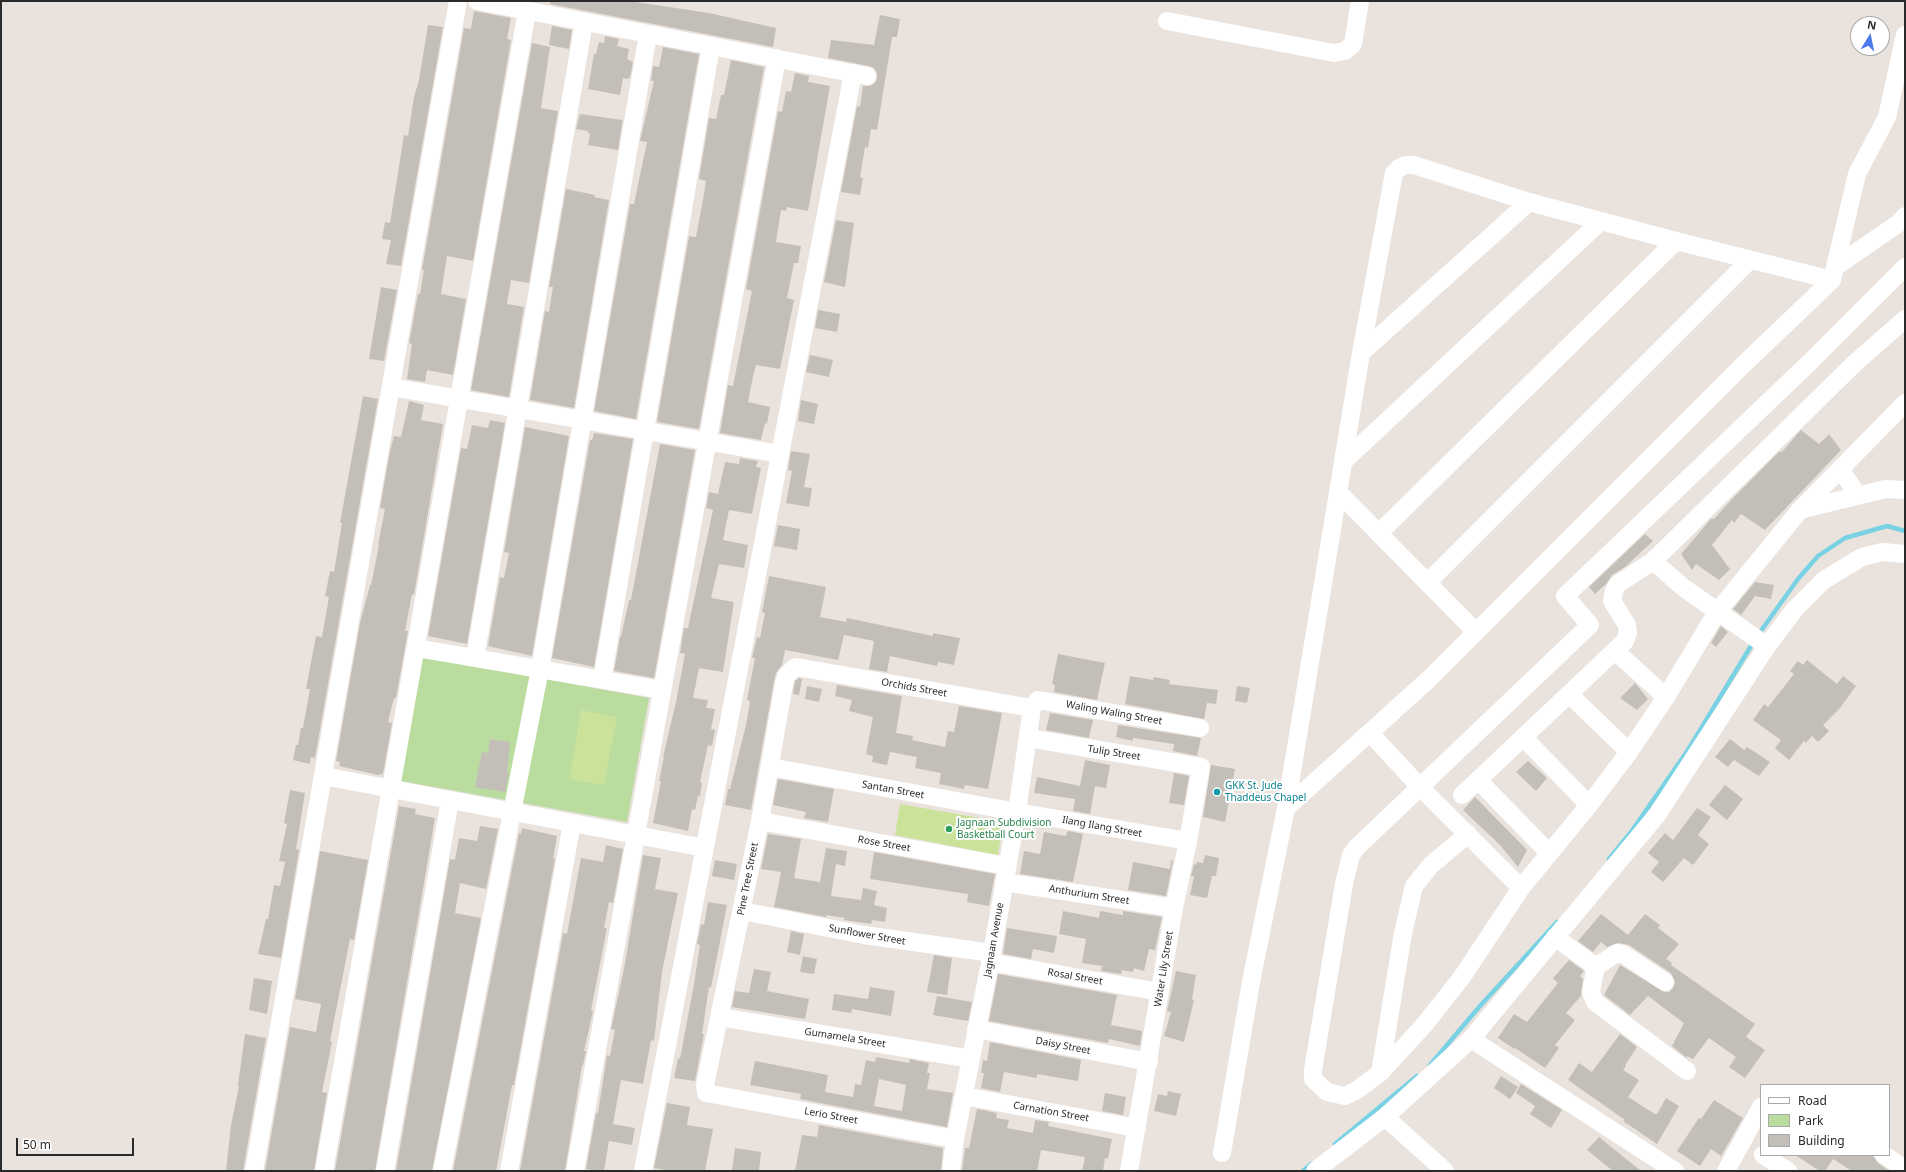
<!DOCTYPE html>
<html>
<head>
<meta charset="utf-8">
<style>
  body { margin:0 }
  #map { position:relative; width:1906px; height:1172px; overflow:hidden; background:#eae3dd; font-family:"Noto Sans",sans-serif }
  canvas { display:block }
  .frame { position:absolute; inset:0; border:2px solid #2a2a2a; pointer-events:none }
  .legend { position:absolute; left:1760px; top:1084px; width:130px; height:72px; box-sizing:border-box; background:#fff; border:1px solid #aaa; margin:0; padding:5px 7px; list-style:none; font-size:12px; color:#2a2a2a }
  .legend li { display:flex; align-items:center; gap:8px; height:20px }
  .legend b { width:20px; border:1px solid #aaa }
  .north { position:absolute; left:1850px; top:16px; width:40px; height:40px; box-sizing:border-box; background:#fff; border:1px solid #aaa; border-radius:50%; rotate:10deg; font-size:11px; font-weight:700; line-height:16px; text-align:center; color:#2a2a2a }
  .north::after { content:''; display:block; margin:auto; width:14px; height:18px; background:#4b79e9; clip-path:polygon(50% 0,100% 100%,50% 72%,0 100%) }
  .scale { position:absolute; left:16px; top:1138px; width:118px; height:18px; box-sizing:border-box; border:2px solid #2a2a2a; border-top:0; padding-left:5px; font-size:12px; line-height:14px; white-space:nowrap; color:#2a2a2a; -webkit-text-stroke:3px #fff; paint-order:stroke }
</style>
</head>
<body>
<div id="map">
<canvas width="1906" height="1172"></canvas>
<div class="frame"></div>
<ul class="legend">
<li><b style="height:5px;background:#fff"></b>Road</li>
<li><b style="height:11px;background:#badc9e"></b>Park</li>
<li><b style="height:11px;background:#c3beb8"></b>Building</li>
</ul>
<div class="north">N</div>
<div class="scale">50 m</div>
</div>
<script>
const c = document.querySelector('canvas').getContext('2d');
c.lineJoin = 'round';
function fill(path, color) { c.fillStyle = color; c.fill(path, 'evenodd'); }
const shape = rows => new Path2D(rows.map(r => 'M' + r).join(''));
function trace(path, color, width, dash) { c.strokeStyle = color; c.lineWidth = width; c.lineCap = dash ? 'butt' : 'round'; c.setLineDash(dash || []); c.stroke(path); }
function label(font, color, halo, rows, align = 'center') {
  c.font = font + ' "Noto Sans",sans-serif'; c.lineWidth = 4; c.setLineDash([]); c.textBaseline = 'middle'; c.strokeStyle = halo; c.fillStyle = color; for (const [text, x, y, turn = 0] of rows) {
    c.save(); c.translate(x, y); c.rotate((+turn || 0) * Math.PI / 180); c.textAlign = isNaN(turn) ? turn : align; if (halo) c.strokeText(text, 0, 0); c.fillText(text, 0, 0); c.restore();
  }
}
const green = shape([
  [423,657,649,698,627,822,401,781]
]);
const pitch = shape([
  [581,710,617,717,604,785,569,779],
  [900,804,1003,822,998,855,895,835]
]);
const stream = shape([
  [1758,635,1798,579,1818,556,1845,538,1887,526,1905,531],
  [1609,859,1631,832,1688,750,1754,641],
  [1430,1065,1480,1006,1557,922],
  [1335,1144,1417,1076],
  [1303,1171,1311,1164]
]);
const building = shape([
  [550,1,629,1,709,13,776,28,773,47,550,4],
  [474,11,511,18,507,39,511,40,473,261,447,256,441,294,466,299,453,375,427,370,425,382,407,379,412,344,409,343,418,294,420,294,424,270,422,270,464,28,471,29],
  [880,15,900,19,897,37,892,37,877,130,871,129,868,148,865,147,860,177,863,178,860,195,841,192,857,106,860,107,863,86,870,86,875,83,877,78,877,73,874,68,869,66,828,58,831,40,874,45],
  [428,25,443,27,401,266,386,264,391,240,382,239,385,222,390,223,404,135,408,136,414,97,419,80],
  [552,26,572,30,569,49,549,45],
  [605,36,619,39,617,46,629,49,627,59,633,62,630,77,628,79,623,78,620,95,588,89,594,54,596,54,599,42,604,43],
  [532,43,550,47,541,108,558,111,529,283,511,280,507,304,524,307,509,397,471,390],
  [663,47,699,54,636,419,594,411,630,204,634,204,647,142,640,141,654,81,651,81,653,66,659,67],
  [731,60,764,67,699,429,657,422,689,236,696,237,703,200,706,181,699,179,709,118,716,119,721,95,724,95],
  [795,73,809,76,808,82,830,86,808,211,787,207,786,211,781,210,776,242,801,246,798,263,794,263,787,298,794,300,780,369,756,365,753,376,748,402,770,407,767,424,765,423,761,440,720,433,728,385,733,386,752,291,746,289,778,111,782,112,786,91,791,92],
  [580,114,622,120,623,117,618,150,588,145,590,133,588,133,588,131,576,129],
  [566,189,595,195,594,197,609,200,574,408,530,400,545,311,549,312,553,287,549,287],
  [836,220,854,223,845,287,824,282],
  [381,287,397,290,384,361,369,359],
  [818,310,840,314,837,332,815,328],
  [810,355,833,360,829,377,806,372],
  [363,396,378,399,315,758,311,757,310,764,293,760,296,745,298,745,301,728,303,728,310,689,306,689,316,636,322,637,329,597,325,596,330,571,334,572,342,523,340,523],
  [801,400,818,404,814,424,798,421],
  [409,401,424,405,421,420,443,424,414,595,412,594,405,631,408,631,396,698,394,698,388,722,392,723,383,774,378,775,339,766,340,762,336,761,360,623,370,585,371,585,379,545,378,545,385,509,380,508,390,451,394,436,401,437],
  [490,420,505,423,467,644,428,636,461,448,467,449,472,425,488,428],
  [525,427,569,436,532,656,488,646,500,577,504,578,509,553,504,552],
  [1801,430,1819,444,1829,434,1841,450,1765,530,1741,514,1734,523,1732,520,1712,545,1730,569,1719,580,1696,564,1692,570,1681,554,1711,519,1714,519,1731,500,1780,451,1781,453],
  [594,433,633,439,594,667,552,658,590,440,592,440],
  [660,444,695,450,654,678,614,671,620,637,621,637,629,600,631,600],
  [791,451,810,454,804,487,812,488,809,507,786,503,792,471,788,470],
  [740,458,758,461,756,467,761,468,752,514,729,510,723,540,748,545,744,568,719,564,711,598,734,602,723,672,699,668,693,698,708,700,706,708,715,709,711,729,715,730,712,746,708,745,700,782,702,783,700,796,698,796,695,810,692,809,688,831,653,823,661,781,659,781,664,757,663,757,676,702,685,654,680,653,684,628,688,628,713,510,706,508,709,492,718,494,725,462,739,464],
  [778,525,800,529,797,550,774,546],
  [1645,534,1653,541,1625,567,1612,575,1606,584,1595,594,1589,587],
  [769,576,826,587,820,617,846,622,847,618,933,636,933,633,960,638,954,665,938,662,937,666,890,656,887,672,869,669,874,641,844,635,838,660,785,650,782,665,776,673,774,681,751,810,725,805,728,789,730,789,746,725,750,701,747,700,755,658,752,658,757,637,760,638,765,613,762,612],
  [1755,582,1774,585,1771,599,1755,596,1741,615,1733,609],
  [1721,626,1728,632,1716,647,1711,643],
  [1058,654,1105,663,1097,700,1054,692,1055,685,1052,684],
  [1807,660,1837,684,1843,676,1856,686,1840,708,1823,725,1829,731,1818,742,1812,736,1806,743,1804,741,1789,760,1775,748,1781,740,1753,720,1764,704,1768,707,1794,674,1790,671,1798,661,1803,665],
  [1130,676,1153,680,1154,677,1170,680,1169,684,1218,690,1216,704,1207,703,1204,719,1125,704],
  [799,678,802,679,799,695,793,694,795,681],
  [1635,683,1648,699,1637,710,1620,698],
  [837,685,902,696,896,733,913,736,912,740,945,747,948,731,954,732,959,706,1002,713,988,789,965,785,964,789,939,784,941,773,915,768,917,757,890,752,887,765,872,762,873,756,866,754,873,717,849,711,852,700,835,696],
  [807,686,822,689,819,702,805,699],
  [1237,686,1250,688,1247,703,1235,701],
  [1050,713,1093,720,1089,738,1046,730],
  [1118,725,1201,738,1197,756,1173,751,1174,744,1133,738,1133,741,1116,737],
  [490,739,510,742,507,772,509,772,505,792,475,787,482,752,488,753],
  [1730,739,1744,750,1747,747,1770,762,1759,776,1734,760,1728,767,1715,757],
  [1085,760,1110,765,1106,788,1095,786,1090,814,1073,811,1075,799,1034,793,1037,777,1080,786],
  [1528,761,1547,778,1536,791,1516,772],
  [1211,765,1235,769,1225,822,1203,817],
  [1174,773,1189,776,1184,805,1169,803],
  [778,779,834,789,828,822,804,818,806,812,773,805],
  [1725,785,1743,799,1727,820,1709,805],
  [290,790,305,793,296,849,299,850,281,958,258,954,266,919,268,919,274,885,280,886,285,862,279,861,287,824,284,823],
  [1475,797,1527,850,1518,867,1500,845,1463,810],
  [399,806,416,809,415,814,435,818,375,1171,335,1171],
  [1697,808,1711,817,1698,835,1709,844,1693,865,1684,858,1663,882,1651,872,1659,862,1648,853,1665,833,1673,840],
  [480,826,498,829,486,889,460,883,455,913,481,918,432,1171,396,1171,450,859,455,860,459,838,477,841],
  [522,828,557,836,553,858,555,858,514,1085,512,1085,496,1171,453,1171,519,833,521,834],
  [1069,831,1083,834,1073,882,1020,874,1024,851,1040,854,1044,832,1066,836,1067,832],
  [768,834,801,839,794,878,820,882,826,848,847,851,845,866,836,864,831,896,861,900,863,888,877,891,874,905,887,908,885,922,872,920,871,924,844,920,845,918,826,915,826,917,774,907,781,872,761,869],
  [606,845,623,849,613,903,609,902,604,928,607,928,591,1010,593,1011,584,1051,586,1051,583,1065,582,1065,565,1171,520,1171,563,933,567,934,581,858,603,862],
  [320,851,368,860,354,940,350,939,330,1041,332,1042,322,1092,327,1093,314,1171,265,1171,290,1027,316,1032,321,1004,295,999],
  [874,852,995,874,989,906,967,902,968,894,870,879],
  [643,855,661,858,655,889,678,893,662,972,654,1041,651,1040,643,1084,621,1080,613,1124,635,1128,632,1145,609,1141,604,1171,596,1171,586,1169,596,1113,598,1113,607,1055,610,1056,615,1030,611,1029,624,969],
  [1205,855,1219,858,1216,876,1212,876,1207,898,1190,895,1194,876,1191,876,1194,864,1196,865,1197,862,1203,863],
  [715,860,737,864,734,880,712,876],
  [1171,860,1173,861,1166,896,1128,890,1133,862,1170,869],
  [708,902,727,905,711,988,709,987,702,1034,704,1034,695,1081,674,1078,678,1058,680,1059,694,984,700,945,697,944,701,924,704,925],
  [1063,911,1099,918,1100,911,1123,915,1123,911,1162,917,1155,950,1149,949,1144,971,1134,968,1133,972,1122,970,1121,974,1101,971,1102,966,1082,963,1086,939,1059,934],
  [1601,914,1628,935,1645,914,1660,925,1658,928,1679,944,1666,959,1672,963,1671,965,1755,1024,1746,1037,1765,1050,1745,1078,1729,1067,1736,1057,1709,1038,1693,1059,1687,1056,1687,1058,1672,1046,1684,1023,1648,996,1630,1015,1604,995,1620,965,1664,992,1669,992,1673,988,1675,982,1671,973,1629,945,1618,943,1607,947,1601,942,1593,952,1578,941],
  [1007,928,1057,936,1054,953,1033,949,1031,959,1003,954],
  [791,931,804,934,800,955,787,952],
  [934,955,952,958,947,995,927,992],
  [803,956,817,959,814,974,800,972],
  [1569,960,1584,971,1580,976,1583,979,1581,996,1566,1013,1575,1020,1555,1045,1559,1048,1545,1068,1515,1048,1514,1049,1498,1038,1514,1014,1527,1022,1558,983,1553,978],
  [754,969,771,972,767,991,809,999,805,1019,732,1007,735,991,749,993],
  [1176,971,1196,975,1192,999,1194,1000,1184,1042,1164,1036,1171,1012,1167,1011],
  [998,974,1117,995,1111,1025,1142,1031,1140,1046,1109,1039,1108,1043,989,1021],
  [254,978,272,981,267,1014,249,1010],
  [870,987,895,991,891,1016,852,1009,851,1013,832,1010,834,994,868,999],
  [937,996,972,1002,968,1021,933,1015],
  [245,1034,266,1038,243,1171,226,1171,231,1125,239,1086,238,1085],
  [1620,1034,1637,1047,1625,1065,1626,1066,1623,1070,1639,1080,1628,1097,1655,1114,1657,1114,1666,1098,1679,1106,1657,1144,1623,1121,1625,1120,1568,1080,1579,1063,1592,1072],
  [990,1042,1081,1060,1078,1081,1037,1074,1037,1078,1004,1072,1000,1092,981,1088,984,1073,981,1073,983,1060,987,1061],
  [876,1057,909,1063,910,1059,929,1063,927,1073,930,1073,927,1089,953,1093,947,1127,820,1103,800,1099,801,1094,750,1085,755,1061,828,1075,825,1092,853,1097,855,1084,861,1085,866,1060,875,1062],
  [879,1079,906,1085,902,1111,874,1106],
  [1501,1076,1518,1087,1510,1099,1494,1088],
  [1521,1084,1562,1110,1551,1128,1530,1114,1535,1106,1516,1093],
  [1168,1091,1181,1094,1176,1116,1154,1111,1158,1094,1167,1096],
  [1105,1093,1126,1097,1123,1115,1102,1111],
  [1714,1100,1743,1118,1721,1156,1711,1149,1700,1166,1677,1151,1699,1118,1701,1119],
  [667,1103,690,1107,687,1125,713,1129,705,1171,665,1171,666,1170,654,1168],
  [977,1109,997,1113,996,1118,1009,1120,1007,1128,1033,1133,1035,1120,1049,1122,1048,1126,1112,1139,1108,1159,1105,1158,1103,1171,1082,1171,1085,1157,1041,1150,1037,1171,962,1171,965,1148,969,1148],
  [819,1125,943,1148,941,1171,795,1171,802,1135,817,1137],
  [1599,1137,1641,1171,1613,1171,1587,1150],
  [735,1148,761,1152,759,1171,732,1171],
  [1795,1155,1872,1155,1878,1163,1889,1171,1852,1171,1833,1159,1825,1171,1820,1171]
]);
const minor = shape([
  [477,1,867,76],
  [1167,21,1334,53,1345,51,1353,44,1360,1],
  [1835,267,1899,223,1905,216],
  [1361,353,1529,202],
  [391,387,780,454],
  [1344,461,1601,221],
  [1840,469,1858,495],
  [1339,493,1475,631],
  [1800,510,1905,403],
  [1379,533,1676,241],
  [1653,561,1684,588,1767,646],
  [1428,582,1750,260],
  [416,648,662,690],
  [1615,651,1666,697],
  [475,658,584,22],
  [602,680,711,46],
  [1569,694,1629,752],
  [1370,733,1420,787,1521,888,1589,805,1629,752,1666,697,1717,612,1800,510,1885,489,1905,490],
  [1523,737,1589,805],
  [1028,738,1201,767,1188,841,1174,908,1129,1171],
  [770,767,1017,812,1188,841],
  [323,776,705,848],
  [1462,795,1478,780],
  [1286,808,1428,680,1744,364,1832,280,1857,174,1887,117,1905,35],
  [760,821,1007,866],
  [1468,834,1431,865,1414,886,1403,933,1380,1073,1357,1090,1345,1096,1327,1092,1313,1079,1313,1070,1344,884,1351,855,1356,848,1590,625,1565,596,1809,363,1905,267],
  [1548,852,1478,780,1625,641,1628,633,1627,625,1612,601,1614,591,1618,584,1653,561,1855,363,1905,319],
  [1004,882,1174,908],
  [742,911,864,935,992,953],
  [1555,937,1592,964,1600,964,1617,953,1623,954,1665,982],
  [990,962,1160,992],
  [1596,965,1591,992,1595,1002,1687,1071],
  [720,1017,971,1059],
  [976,1029,1149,1062],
  [1471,1039,1675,1171],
  [1380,1073,1425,1024,1462,977,1521,888],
  [964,1096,1137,1128],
  [1385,1117,1445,1171],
  [955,1139,706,1093,705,1085,760,821,784,684,786,676,793,669,796,667,1032,708],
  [1222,1153,1251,982,1286,808,1361,353,1394,173,1399,168,1406,165,1414,165,1529,202,1676,241,1832,280],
  [1763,1155,1788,1171],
  [1884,1155,1905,1169],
  [254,1171,458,1],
  [324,1171,527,11],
  [385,1171,450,800],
  [442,1171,540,669,648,34],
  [509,1171,572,823],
  [575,1171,777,58],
  [643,1171,853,73],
  [951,1171,955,1139,992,953,1017,812,1032,708,1038,700,1200,728],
  [1315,1171,1385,1117,1471,1039,1657,815,1767,646,1795,609,1824,580,1862,557,1882,552,1905,554],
  [1726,1171,1761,1107]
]);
const markers = [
  [1217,792,4,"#0f9aa8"],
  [949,829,4,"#2e9e5b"]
];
const streetNames = [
  ["Orchids Street",914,688,10],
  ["Waling Waling Street",1114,713,10],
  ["Tulip Street",1114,753,9],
  ["Santan Street",893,790,10],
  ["Ilang Ilang Street",1102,827,10],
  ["Rose Street",884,844,10],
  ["Pine Tree Street",748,879,-79],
  ["Anthurium Street",1089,895,9],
  ["Sunflower Street",867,935,10],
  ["Jagnaan Avenue",994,940,-80],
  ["Water Lily Street",1164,969,-81],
  ["Rosal Street",1075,977,10],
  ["Gumamela Street",845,1038,9],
  ["Daisy Street",1063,1046,11],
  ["Carnation Street",1051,1112,10],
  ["Lerio Street",831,1116,10]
];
const cultureNames = [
  ["GKK St. Jude",1225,786],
  ["Thaddeus Chapel",1225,798]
];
const leisureNames = [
  ["Jagnaan Subdivision",957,823],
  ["Basketball Court",957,835]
];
fill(green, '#badc9e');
fill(pitch, '#cbe29b');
trace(stream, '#79d2e3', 4.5);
fill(building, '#c3beb8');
trace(minor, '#fff', 18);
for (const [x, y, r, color] of markers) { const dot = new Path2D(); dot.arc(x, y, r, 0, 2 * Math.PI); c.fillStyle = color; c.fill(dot); trace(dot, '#fff', 1.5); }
label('10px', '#2a2a2a', '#fff', streetNames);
label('10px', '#0d838f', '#fff', cultureNames, 'left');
label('10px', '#27864d', '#fff', leisureNames, 'left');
</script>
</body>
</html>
